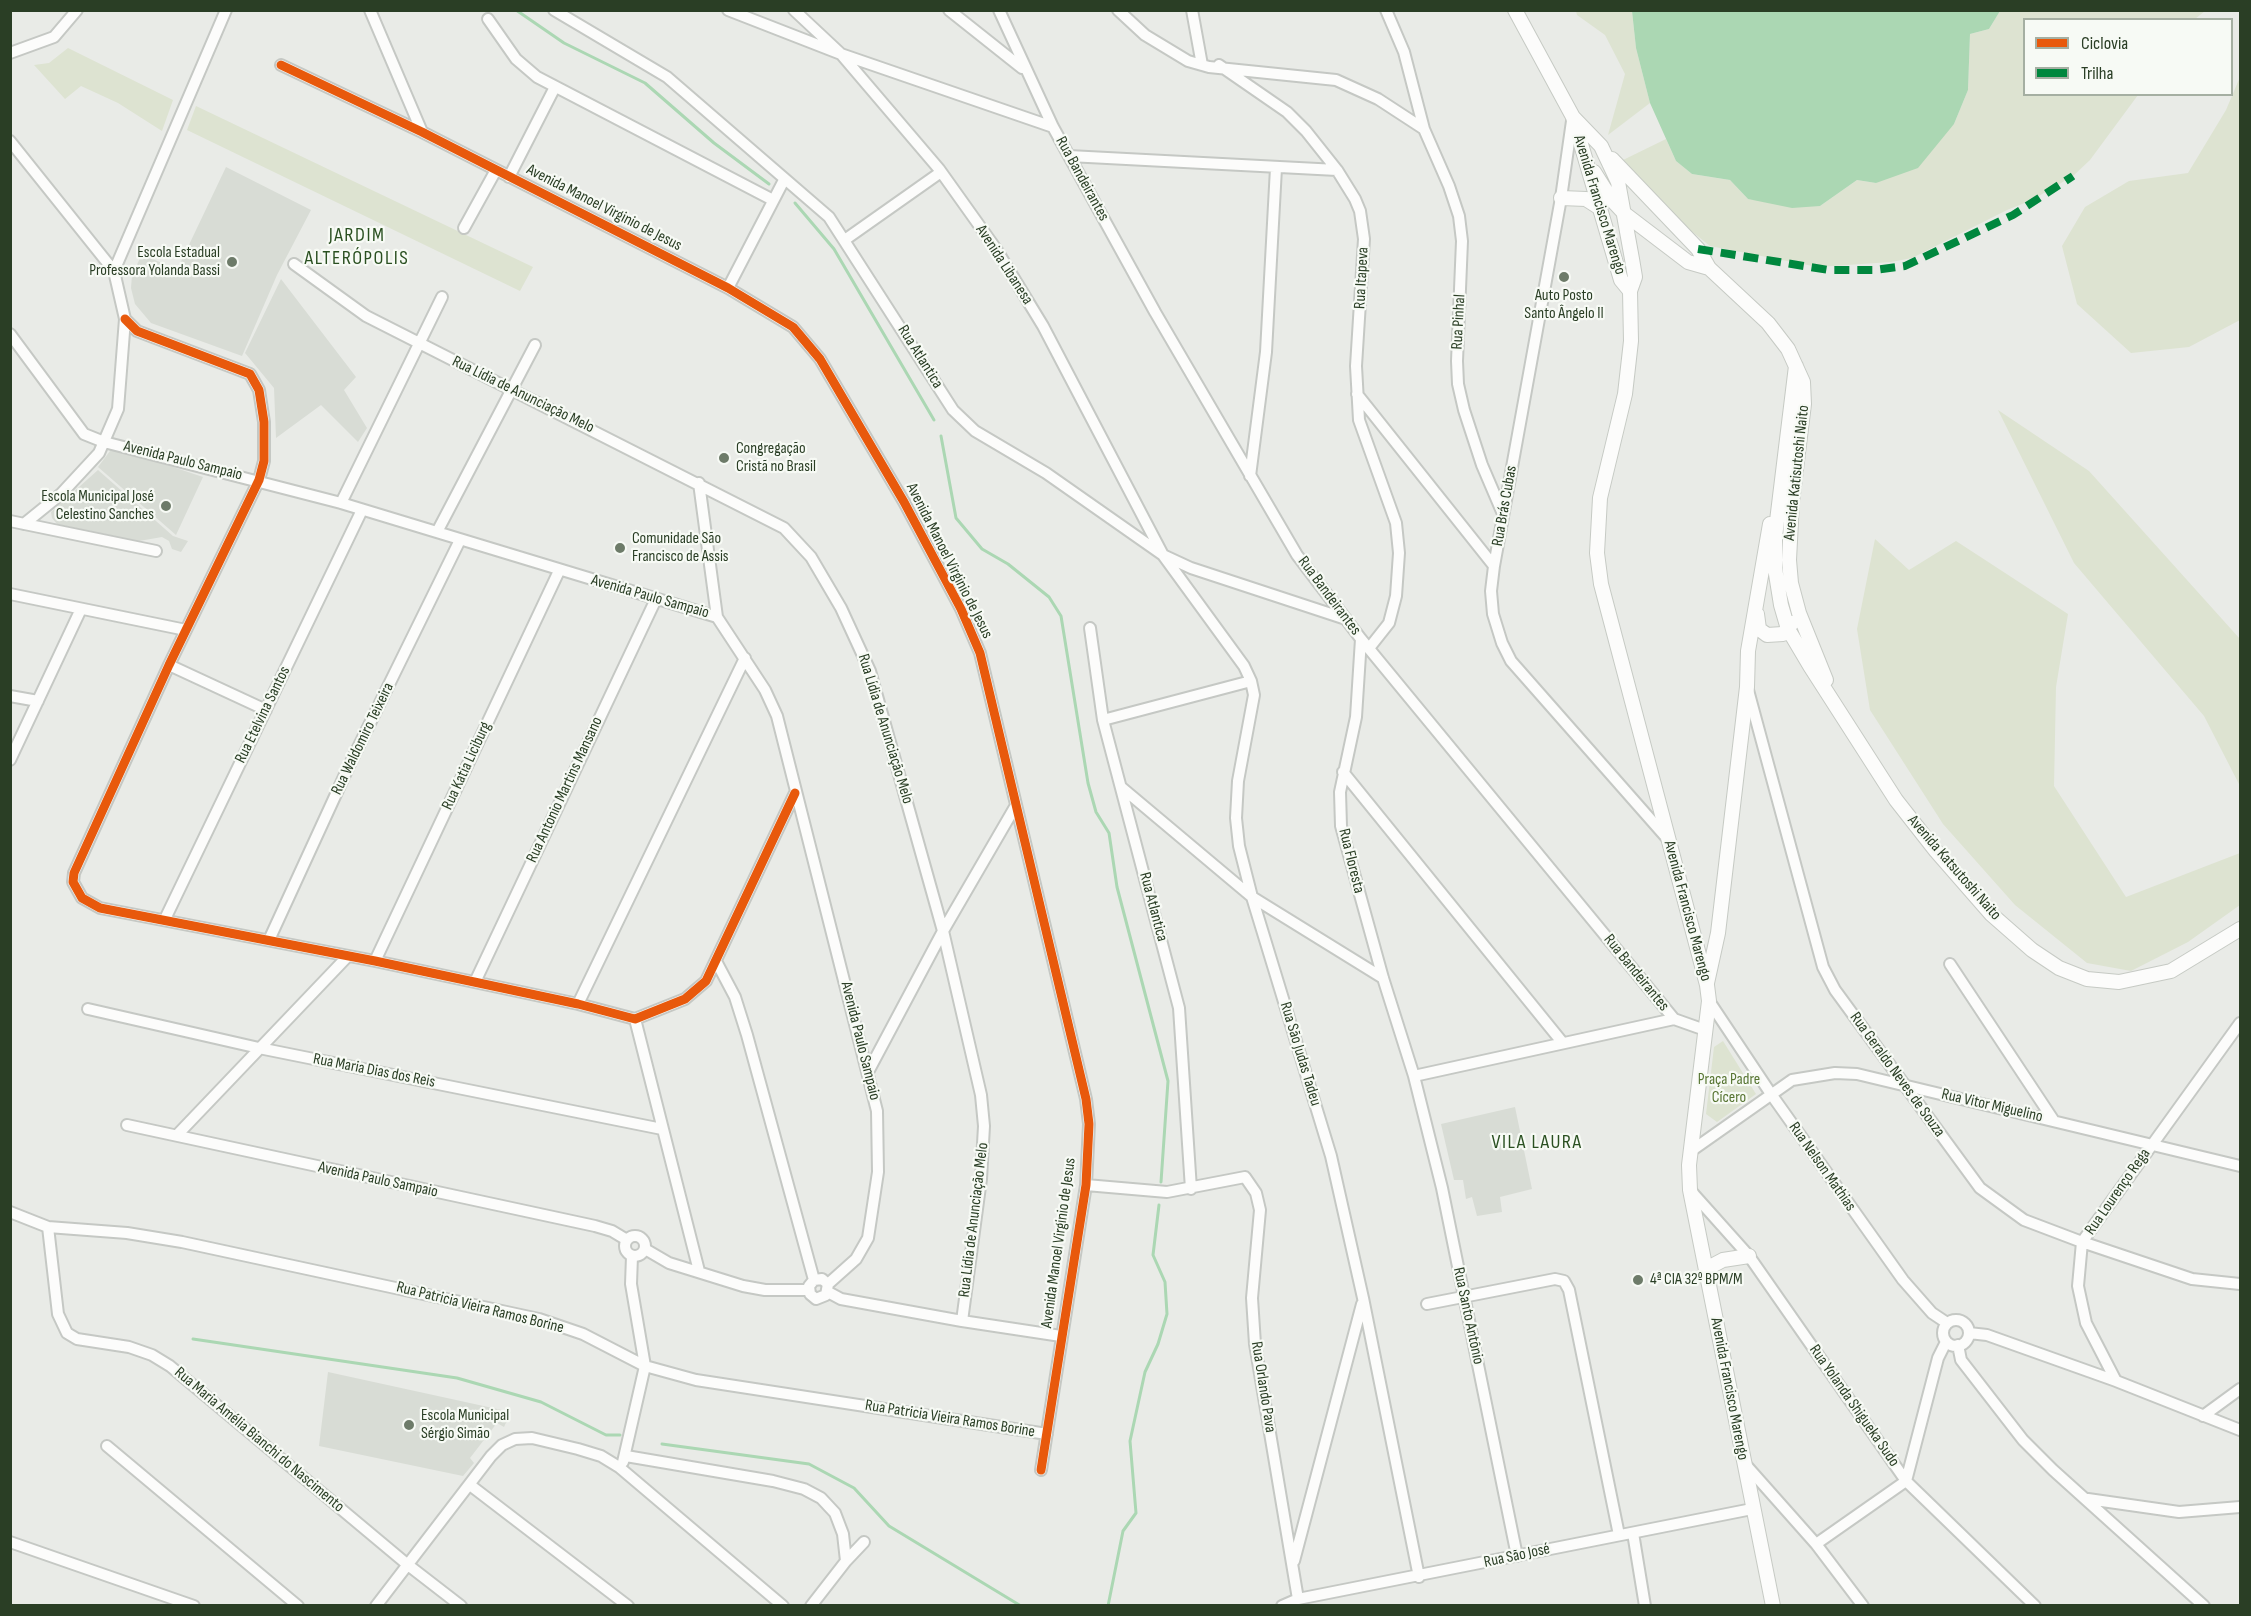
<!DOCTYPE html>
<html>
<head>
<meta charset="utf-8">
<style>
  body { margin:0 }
  #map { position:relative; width:2251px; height:1616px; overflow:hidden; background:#e9ebe7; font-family:"Sofia Sans Condensed",sans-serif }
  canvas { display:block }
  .frame { position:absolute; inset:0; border:12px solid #2a3e25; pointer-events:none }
  .legend { position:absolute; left:2023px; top:18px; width:210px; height:78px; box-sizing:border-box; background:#f7faf5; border:2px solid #a5afa2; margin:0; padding:8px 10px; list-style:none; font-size:18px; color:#2a3e25 }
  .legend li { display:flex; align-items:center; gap:12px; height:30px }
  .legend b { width:30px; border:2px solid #a5afa2 }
</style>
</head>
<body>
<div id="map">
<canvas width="2251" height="1616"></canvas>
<div class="frame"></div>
<ul class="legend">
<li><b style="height:8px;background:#e8590c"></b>Ciclovia</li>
<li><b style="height:8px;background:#00873e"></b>Trilha</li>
</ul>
</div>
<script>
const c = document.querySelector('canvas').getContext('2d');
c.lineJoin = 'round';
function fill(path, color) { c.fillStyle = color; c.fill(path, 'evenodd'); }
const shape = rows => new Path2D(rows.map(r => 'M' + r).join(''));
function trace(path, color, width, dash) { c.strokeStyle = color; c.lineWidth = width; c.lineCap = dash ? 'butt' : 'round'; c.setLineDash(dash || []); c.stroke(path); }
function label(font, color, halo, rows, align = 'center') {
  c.font = font + ' "Sofia Sans Condensed",sans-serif'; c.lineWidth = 4.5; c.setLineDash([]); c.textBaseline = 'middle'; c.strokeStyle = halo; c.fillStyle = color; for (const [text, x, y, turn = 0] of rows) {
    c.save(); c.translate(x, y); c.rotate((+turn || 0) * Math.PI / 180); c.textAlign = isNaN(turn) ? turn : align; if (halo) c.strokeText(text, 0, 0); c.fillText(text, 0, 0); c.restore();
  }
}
const built = shape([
  [226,167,311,210,277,275,242,356,151,323,135,304,131,288,132,275,142,254,177,270],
  [281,279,356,377,344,390,367,428,358,442,321,405,276,438,274,388,245,353],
  [113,447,203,477,176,535,98,467],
  [98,470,173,536,188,541,181,552,172,549,169,541,162,537,139,541,57,524,52,518,51,512],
  [1515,1107,1532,1189,1500,1197,1502,1212,1477,1216,1472,1197,1466,1199,1463,1180,1454,1180,1441,1124],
  [328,1372,511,1412,504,1427,497,1423,470,1458,474,1463,463,1476,319,1446]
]);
const green = shape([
  [1576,11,1632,11,1636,48,1650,103,1608,135,1625,74,1605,35,1577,15],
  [2000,11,2205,11,2195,19,2024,20,2024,94,2138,95,2090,160,2073,176,2032,200,2007,210,1912,258,1891,262,1818,267,1710,246,1670,214,1621,161,1666,139,1676,161,1692,174,1730,180,1748,199,1820,206,1857,180,1876,183,1954,124,1968,90,1970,34,1989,29],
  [68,48,173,100,162,131,118,103,81,86,65,99,34,65,49,63],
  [2240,77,2240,320,2189,347,2131,353,2077,304,2062,246,2085,207,2129,181,2188,173,2226,110],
  [196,106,533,267,520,291,187,130],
  [1998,410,2089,471,2240,639,2240,786,2204,716,2074,563],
  [1875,539,1909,570,1956,541,2068,614,2056,687,2054,786,2126,897,2240,853,2240,905,2188,942,2131,971,2087,963,2015,905,1943,824,1870,710,1857,629],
  [1723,1041,1756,1094,1717,1122,1706,1114,1714,1047]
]);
const water = shape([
  [1632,11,1632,10,2000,11,1989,29,1970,34,1968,90,1954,124,1918,168,1876,183,1857,180,1820,206,1792,208,1748,199,1730,180,1692,174,1676,161,1650,103,1636,48]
]);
const stream = shape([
  [516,10,564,43,645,83,714,143,769,184],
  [795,203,834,249,934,420],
  [941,436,956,518,982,549,1008,564,1049,597,1061,616,1088,783,1096,812,1109,833,1117,887,1168,1081,1161,1182],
  [193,1339,457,1378,541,1402,606,1435,620,1435],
  [662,1444,809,1464,854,1488,889,1526,1021,1606],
  [1108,1606,1123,1531,1136,1513,1130,1441,1145,1372,1158,1344,1167,1314,1165,1282,1153,1255,1159,1205]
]);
const street = shape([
  [370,10,422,132],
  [554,10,667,77,829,217,953,410,975,431,1046,473,1163,555,1191,568,1346,619],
  [728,10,841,54,1053,127],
  [794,10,841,54,939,169,996,249,1043,326,1163,555,1244,666,1251,681,1254,695,1238,781,1236,818,1239,846,1252,897,1331,1156,1363,1298,1419,1577],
  [949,10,1022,68],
  [999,10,1053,127,1155,312,1297,555,1361,639,1674,1019],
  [1118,10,1145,35,1188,61,1209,67,1336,80,1378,99,1424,129],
  [1192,10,1202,65],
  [1386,10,1404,52,1424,129,1449,186,1459,216,1462,241,1457,361,1458,384,1464,410,1482,465,1503,514],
  [488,19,516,59,537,77,773,200],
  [10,53,54,37,77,10],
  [281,65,422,132,728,288,793,327,820,359,904,502,961,609,980,653,1086,1099,1089,1124,1086,1185,1041,1470],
  [1219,65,1287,112,1306,131,1337,170,1355,199,1360,211,1364,239,1356,366,1359,420,1396,523,1399,553,1396,596,1389,623,1370,647],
  [1572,121,1561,198,1494,566,1491,591,1493,614,1502,643,1511,661,1666,837],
  [10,141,114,271,125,319,118,409,99,453,61,494,24,524],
  [1069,156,1337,170],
  [509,177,555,87],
  [464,228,496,170],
  [846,239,941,172],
  [294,264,366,316,784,528,811,557,841,608,870,671,943,931,981,1095,984,1126,981,1179,962,1321],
  [114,271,226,10],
  [728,288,784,180],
  [125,319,137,331,250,374,259,390,264,422,264,461,259,480,169,665,74,873,73,882,82,898,100,908,375,961,578,1004,635,1019,685,999,706,981,795,793],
  [10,334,84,434,104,442,341,503,717,617,765,690,777,716,877,1111,878,1172,868,1238,856,1259,828,1284,826,1295,816,1299,810,1294,809,1286,814,1280,822,1279,828,1284],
  [1357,394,1494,566],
  [1250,476,1266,352,1276,168],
  [699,483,717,617],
  [341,503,442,297],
  [10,521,156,551],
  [437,532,535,345],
  [10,594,186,630],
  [1090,628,1103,720,1179,1008,1191,1189],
  [1361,639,1356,717,1340,792,1341,826,1383,978,1414,1076,1442,1188,1517,1556],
  [169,665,266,710],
  [1748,690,1823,967,1835,990,1980,1188,2024,1220,2082,1242,2192,1279,2240,1284],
  [10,696,38,701],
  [1103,720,1251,681],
  [10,760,81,609],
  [1343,772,1562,1042],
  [1121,787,1252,897,1383,978],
  [165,919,362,510],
  [269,940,348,768,460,540],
  [375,961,559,571],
  [717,963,735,997,747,1035,814,1280],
  [1950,964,2054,1121],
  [475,982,656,599],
  [1709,1001,1771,1094,1903,1280,1932,1313,1947,1323],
  [578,1004,745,658],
  [88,1009,259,1048,662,1129],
  [635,1019,699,1271],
  [868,1072,943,931,1015,807],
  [1414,1076,1674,1019,1705,1030],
  [127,1125,595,1226,612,1231,627,1240],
  [178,1134,347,957],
  [1691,1151,1792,1080,1835,1073,1857,1074,2240,1166],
  [1086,1185,1167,1192,1245,1177,1256,1193,1260,1210,1252,1298,1255,1344,1298,1599],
  [1690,1190,1749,1256,1906,1481,2035,1606],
  [10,1212,48,1227,127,1233,182,1242,539,1319,583,1334,645,1366,696,1380,1047,1434],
  [48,1227,58,1314,67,1333,77,1339,129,1347,152,1355,170,1366,408,1565,461,1606],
  '625 1246a10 10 0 1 1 20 0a10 10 0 1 1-20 0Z',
  [645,1249,669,1263,743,1286,765,1290,809,1290],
  [828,1292,841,1299,962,1321,1061,1336],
  [1427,1304,1555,1279,1564,1281,1569,1290,1619,1535],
  '1943 1333a13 13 0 1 1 26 0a13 13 0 1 1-26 0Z',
  [1969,1333,1987,1335,2116,1381,2240,1430],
  [1958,1345,1961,1360,2023,1440,2053,1470,2204,1606],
  [2116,1381,2086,1323,2078,1286,2082,1242,2240,1023],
  [2203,1416,2240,1389],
  [107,1446,298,1606],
  [626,1456,773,1481,804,1489,821,1498,835,1513,843,1534,846,1561],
  [623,1462,645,1366,631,1284,632,1256],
  [1745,1464,1816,1544,1863,1606],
  [470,1485,628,1606],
  [2088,1499,2179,1512,2240,1507],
  [1633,1533,1645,1606],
  [10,1542,194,1606],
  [1816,1544,1906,1481,1938,1358,1946,1342],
  [1294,1561,1362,1304],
  [376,1606,491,1456,502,1445,515,1439,532,1438,578,1449,601,1456,619,1467,783,1606],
  [811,1606,846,1561,864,1542],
  [1282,1606,1298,1599,1752,1509]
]);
const secondary = shape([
  [1515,10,1573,117,1621,280,1630,291],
  [1573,117,1601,146,1618,182,1632,259,1635,277,1630,291,1631,341,1625,394,1600,498,1597,553,1601,584,1707,985,1709,1001,1689,1165,1690,1190,1773,1606],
  [1612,159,1698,249,1709,268,1768,323,1788,349,1803,382,1804,404,1792,502,1789,560,1791,583,1799,613,1826,680],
  [1594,172,1611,199,1625,214,1688,262,1709,268],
  [1561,198,1586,199,1600,208],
  [1796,366,1775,537,1775,568,1781,605,1788,629,1810,666,1896,800,1936,851,1991,914,2032,950,2059,968,2087,979,2119,982,2171,971,2240,929],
  [1757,614,1759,629,1767,635,1783,634,1792,623],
  [1707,983,1718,933,1747,687,1748,651,1770,524],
  [1706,1269,1723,1260,1749,1256]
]);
const quiet = shape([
  [1698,249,1829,270,1874,270,1905,266,2013,215,2073,176]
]);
const cycleway = shape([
  [281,65,422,132,728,288,793,327,820,359,904,502,961,609,980,653,1086,1099,1089,1124,1086,1185,1041,1470],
  [125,319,137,331,250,374,259,390,264,422,264,461,259,480,169,665,74,873,73,882,82,898,100,908,375,961,578,1004,635,1019,685,999,706,981,795,793]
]);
const markers = [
  [232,262,6,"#6d7b69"],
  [1564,277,6,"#6d7b69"],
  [724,458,6,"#6d7b69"],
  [166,506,6,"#6d7b69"],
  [620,548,6,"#6d7b69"],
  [1638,1280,6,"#6d7b69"],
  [409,1425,6,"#6d7b69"]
];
const streetNames = [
  ["Rua Bandeirantes",1082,179,61],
  ["Avenida Francisco Marengo",1599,205,73],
  ["Avenida Manoel Virginio de Jesus",604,208,27],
  ["Avenida Libanesa",1004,265,57],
  ["Rua Itapeva",1362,278,-87],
  ["Rua Pinhal",1459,322,-87],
  ["Rua Atlantica",920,357,58],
  ["Rua Lídia de Anunciação Melo",523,395,26],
  ["Avenida Paulo Sampaio",183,461,14],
  ["Avenida Katisutoshi Naito",1797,473,-84],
  ["Rua Brás Cubas",1505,506,-80],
  ["Avenida Manoel Virginio de Jesus",949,561,63],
  ["Rua Bandeirantes",1329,596,53],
  ["Avenida Paulo Sampaio",650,597,16],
  ["Rua Etelvina Santos",263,715,-64],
  ["Rua Lídia de Anunciação Melo",885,729,73],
  ["Rua Waldomiro Teixeira",363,739,-64],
  ["Rua Katia Liciburg",467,766,-65],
  ["Rua Antonio Martins Mansano",565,790,-65],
  ["Rua Floresta",1351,861,76],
  ["Avenida Katsutoshi Naito",1954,868,49],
  ["Rua Atlantica",1153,907,75],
  ["Avenida Francisco Marengo",1687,911,75],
  ["Rua Bandeirantes",1636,973,51],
  ["Avenida Paulo Sampaio",860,1041,76],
  ["Rua São Judas Tadeu",1300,1054,73],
  ["Rua Maria Dias dos Reis",374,1071,11],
  ["Rua Geraldo Neves de Souza",1897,1075,54],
  ["Rua Vitor Miguelino",1992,1106,13],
  ["Rua Nelson Mathias",1822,1167,55],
  ["Avenida Paulo Sampaio",378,1180,12],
  ["Rua Lourenço Rega",2118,1192,-55],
  ["Rua Lídia de Anunciação Melo",974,1220,-83],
  ["Avenida Manoel Virginio de Jesus",1059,1243,-82],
  ["Rua Patricia Vieira Ramos Borine",480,1308,14],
  ["Rua Santo Antônio",1468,1316,78],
  ["Rua Orlando Pava",1263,1387,81],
  ["Avenida Francisco Marengo",1729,1389,79],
  ["Rua Yolanda Shigueka Sudo",1854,1406,55],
  ["Rua Patricia Vieira Ramos Borine",950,1419,9],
  ["Rua Maria Amélia Bianchi do Nascimento",259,1440,40],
  ["Rua São José",1517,1556,-12]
];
const poiNames = [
  ["Escola Estadual",220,253,"right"],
  ["Professora Yolanda Bassi",220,271,"right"],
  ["Auto Posto",1564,296,"center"],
  ["Santo Ângelo II",1564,314,"center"],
  ["Congregação",736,449],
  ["Cristã no Brasil",736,467],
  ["Escola Municipal José",154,497,"right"],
  ["Celestino Sanches",154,515,"right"],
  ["Comunidade São",632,539],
  ["Francisco de Assis",632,557],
  ["4ª CIA 32º BPM/M",1650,1280],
  ["Escola Municipal",421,1416],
  ["Sérgio Simão",421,1434]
];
const parkNames = [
  ["Praça Padre",1729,1080],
  ["Cícero",1729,1098]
];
const quarterNames = [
  ["JARDIM",357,236],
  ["ALTERÓPOLIS",357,259],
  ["VILA LAURA",1537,1143]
];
fill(built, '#d8dcd5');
fill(green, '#dde3d1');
fill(water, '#abd7b3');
trace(stream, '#abd7b3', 3);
trace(street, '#c5c8c4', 14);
trace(secondary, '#c6cac4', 16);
trace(street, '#fcfcfb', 10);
trace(secondary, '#fcfcfb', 14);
trace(quiet, '#00873e', 8, [15, 8]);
trace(cycleway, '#e8590c', 9);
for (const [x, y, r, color] of markers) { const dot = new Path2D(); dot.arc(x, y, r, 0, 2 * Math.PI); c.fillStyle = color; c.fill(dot); trace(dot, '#f7faf5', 2); }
label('16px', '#2a3e25', '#f7faf5', streetNames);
label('16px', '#2a3e25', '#f7faf5', poiNames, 'left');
label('16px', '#567431', '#f7faf5', parkNames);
c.letterSpacing = '1.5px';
label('20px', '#2a5021', '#f7faf5', quarterNames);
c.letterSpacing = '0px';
</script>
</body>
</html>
